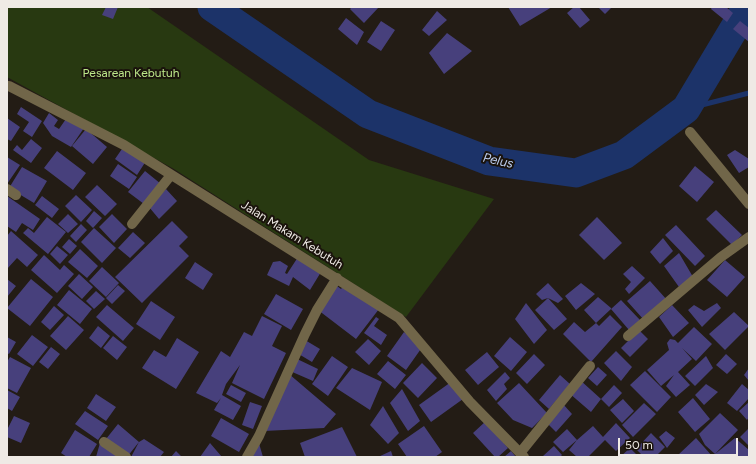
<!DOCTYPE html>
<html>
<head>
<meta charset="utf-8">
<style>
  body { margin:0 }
  #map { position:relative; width:756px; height:464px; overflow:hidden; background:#231c15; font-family:Figtree,sans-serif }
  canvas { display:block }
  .frame { position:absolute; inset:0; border:8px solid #efeae5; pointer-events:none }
  .scale { position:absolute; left:618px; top:438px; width:120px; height:18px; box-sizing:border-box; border:2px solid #efeae5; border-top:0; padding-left:5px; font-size:12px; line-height:14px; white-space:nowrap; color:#efeae5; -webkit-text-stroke:3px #1a130c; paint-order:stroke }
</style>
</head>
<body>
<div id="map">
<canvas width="756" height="464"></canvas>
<div class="frame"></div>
<div class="scale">50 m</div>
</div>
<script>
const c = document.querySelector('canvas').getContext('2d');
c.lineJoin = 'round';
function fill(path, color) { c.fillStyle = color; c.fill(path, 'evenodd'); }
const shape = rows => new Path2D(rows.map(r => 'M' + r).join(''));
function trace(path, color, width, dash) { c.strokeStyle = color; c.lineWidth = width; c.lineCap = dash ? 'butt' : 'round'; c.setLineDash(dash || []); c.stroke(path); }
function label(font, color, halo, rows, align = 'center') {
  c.font = font + ' Figtree,sans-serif'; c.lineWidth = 4; c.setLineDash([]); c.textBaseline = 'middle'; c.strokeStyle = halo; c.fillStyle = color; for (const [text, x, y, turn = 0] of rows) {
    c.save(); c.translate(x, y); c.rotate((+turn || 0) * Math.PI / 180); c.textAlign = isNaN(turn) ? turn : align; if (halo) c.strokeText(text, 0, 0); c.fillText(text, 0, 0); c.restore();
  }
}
const green = shape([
  [7,7,147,7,369,160,494,199,406,317,174,169,7,77]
]);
const stream = shape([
  [686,109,749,93]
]);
const river = shape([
  [212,7,368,114,489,161,576,173,624,155,686,109,747,7]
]);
const building = shape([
  [106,7,118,7,113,19,102,15],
  [352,7,379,7,364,23,350,9],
  [508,7,552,7,520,26],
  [574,7,579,7,590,20,580,28,567,13],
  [598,7,612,7,605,14],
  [712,7,726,7,733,13,727,22,711,9],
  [437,11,447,20,429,36,422,30],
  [346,18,364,32,357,45,338,29],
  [381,21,395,30,381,51,367,42],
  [740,21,749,28,749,42,733,29],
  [447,33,472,51,444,74,429,53],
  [21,107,42,121,32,137,23,131,29,122,17,114],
  [49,113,58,120,54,126,59,129,68,116,84,128,71,147,52,136,43,123],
  [7,118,20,127,11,141,7,139],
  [86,129,107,147,93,164,72,146],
  [31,139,42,148,31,163,13,150,17,145,22,150],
  [124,146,146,161,137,175,115,159],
  [735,150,749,159,749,167,739,173,727,155],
  [57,151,86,173,73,190,44,168],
  [7,157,20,165,7,184],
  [118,164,137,177,129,189,110,176],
  [695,166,714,182,697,202,679,186],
  [22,167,47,181,34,203,9,188],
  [145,171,161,184,144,204,128,192],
  [97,185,117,204,105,216,85,197],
  [166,189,177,201,159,219,149,207],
  [76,195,92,210,81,222,65,206],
  [7,196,40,219,33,230,22,223,16,232,7,226],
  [42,196,59,209,52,218,35,205],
  [716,210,742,235,732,245,706,219],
  [94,211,102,218,93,228,86,221],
  [68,214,78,224,68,233,58,224],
  [112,214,127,229,114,243,99,227],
  [47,217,66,232,48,254,23,233,28,228,34,233],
  [597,217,622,243,604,260,579,235],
  [172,221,188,237,179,246,189,256,142,303,115,277],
  [81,224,87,230,76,242,70,236],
  [676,225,705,256,695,266,665,235],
  [94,228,116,248,102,263,81,242],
  [11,231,38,255,27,267,17,258,7,269,7,236],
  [133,232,145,243,130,258,118,248],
  [663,238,673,251,660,264,650,252],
  [69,239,77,246,70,254,62,247],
  [57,246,68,255,60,264,50,254],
  [80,249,98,266,87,278,68,262],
  [679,253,693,277,679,287,664,266],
  [44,255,60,270,64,265,74,274,57,293,31,270],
  [298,257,321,272,310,290,293,277,289,286,267,275,273,262,280,261,288,266,285,273,287,274],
  [725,260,745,277,727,297,707,280],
  [195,262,213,274,203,290,185,278],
  [632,266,645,278,629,294,625,289,631,282,623,274],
  [102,267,119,283,106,297,89,281],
  [79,274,93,287,82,299,68,286],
  [7,279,16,286,7,297],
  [31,279,53,297,30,326,7,308],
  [650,281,667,300,644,320,627,301],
  [548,283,563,299,558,303,548,298,567,319,554,330,535,310,548,298,542,300,536,294],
  [581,283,595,294,576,310,565,296],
  [345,284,379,309,356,339,318,310,337,286,341,289],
  [118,285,125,291,112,304,106,298],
  [69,290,92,309,80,324,57,305],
  [96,291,105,299,94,309,86,301],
  [276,294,303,309,291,330,264,314],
  [598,297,611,308,611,309,621,300,640,320,629,330,611,309,596,323,599,326,610,315,622,327,591,362,563,334,574,322,585,332,596,323,584,310],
  [151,301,175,317,160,340,136,324],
  [526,303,547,330,534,344,515,319],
  [717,303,721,308,702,327,688,310,694,305,704,311],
  [107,305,134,328,123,341,96,317],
  [672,305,689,323,673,337,659,317],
  [54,306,64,315,50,330,41,322],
  [734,312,749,326,725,350,709,334],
  [68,316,84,330,66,350,50,336],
  [262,316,282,326,272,346,286,353,264,399,232,383,240,365,226,384,222,395,241,406,233,420,214,410,221,398,217,403,196,393,221,351,230,357,244,332,252,336],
  [376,317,379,319,374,326,387,335,381,345,364,333],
  [98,326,110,336,101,348,89,338],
  [694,327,712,344,696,361,682,348,692,359,678,372,690,385,676,397,666,386,674,375,661,386,647,370,669,350,667,343,670,339,675,340,678,343],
  [639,330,648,339,630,357,621,348],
  [404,332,423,346,406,370,387,356],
  [32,335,48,347,33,366,17,354],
  [113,336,127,347,117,360,103,348],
  [7,337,16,342,9,354,7,353],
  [510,337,527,352,511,371,494,356],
  [177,338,199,352,176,389,142,368,154,350,166,357],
  [368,339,381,351,369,365,355,352],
  [305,340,320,349,312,362,297,353],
  [51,347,60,354,48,369,39,362],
  [616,351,632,367,621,381,604,363],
  [487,352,499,367,478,385,465,370],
  [534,354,545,365,527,384,516,373],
  [726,354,737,364,727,374,716,365],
  [332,356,348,367,328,396,312,384],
  [706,356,713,368,695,386,685,376],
  [10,357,31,368,17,393,7,388,7,362],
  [295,358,318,369,313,381,290,371],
  [388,361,406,375,395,389,377,374],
  [422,363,437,378,418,398,403,383],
  [598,367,607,375,597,386,588,378],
  [352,368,382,382,370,410,336,388],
  [749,368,749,381,744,375],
  [645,371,671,397,657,412,630,385],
  [505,372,510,378,504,384,507,389,496,401,487,390],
  [289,374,336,414,324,428,264,431],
  [560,375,570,384,549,409,539,400],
  [580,380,601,399,614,385,622,393,609,407,601,399,591,412,569,393],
  [451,382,463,399,431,422,419,405],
  [519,383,547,413,532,428,513,420,497,403],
  [706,384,718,392,704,405,695,395],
  [742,384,749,390,749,398,737,411,727,403],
  [231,385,246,393,241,402,226,394],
  [402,389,420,421,408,431,390,403],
  [7,390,20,397,12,411,7,408],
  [96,394,116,407,106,421,87,408],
  [693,398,710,419,695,432,678,412],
  [623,399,634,411,622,423,610,410],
  [250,402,262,406,253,429,242,425],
  [749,402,749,417,747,420,739,411],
  [644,403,656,414,633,437,622,425],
  [563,404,572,414,556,432,546,422],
  [383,406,399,433,388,444,370,425],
  [85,411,108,426,98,440,75,424],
  [720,413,738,430,715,454,705,445,699,434],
  [14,416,30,423,21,443,7,437,7,430],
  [221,418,249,434,239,452,211,436],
  [486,421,508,448,498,457,495,457,473,433],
  [616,423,630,438,616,451,605,440,588,457,577,457,569,450,577,440,563,452,553,442,567,429,577,440,593,426,603,437],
  [118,424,139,442,127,457,106,439],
  [424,426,442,452,435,457,407,457,398,444],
  [342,427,357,457,305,457,300,443],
  [749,428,749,446,740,437],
  [75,430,97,444,89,457,67,457,61,453],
  [666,431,675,438,667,448,659,437],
  [651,433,665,447,655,457,644,457,636,449],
  [696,438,713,457,679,457,678,455],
  [735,438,749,450,749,457,718,457,715,454],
  [144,439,164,452,160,457,131,457,139,442],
  [258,440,263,457,249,457],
  [100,443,121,457,96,457],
  [210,443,222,457,200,457],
  [554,446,562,455,560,457,544,457,543,456],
  [630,448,639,457,620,457],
  [176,451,182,457,171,457],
  [391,451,393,457,378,457],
  [511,451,516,457,504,457]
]);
const minor = shape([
  [7,86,9,86,124,145,399,318,470,402,524,457],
  [690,132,749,204],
  [7,189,16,195],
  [132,224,171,175],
  [628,336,721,257,749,237],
  [104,442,126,457],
  [520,453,590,366],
  [247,457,259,436,305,334,317,310,337,278]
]);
const parkNames = [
  ["Pesarean Kebutuh",131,73]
];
const streetNames = [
  ["Jalan Makam Kebutuh",292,235,32]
];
const waterNames = [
  ["Pelus",498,161,12]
];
fill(green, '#283911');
trace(stream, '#1c3369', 5);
trace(river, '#1c3369', 29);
fill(building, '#47407c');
trace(minor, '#716649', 10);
label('12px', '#bde88a', '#1a130c', parkNames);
label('12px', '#efeae5', '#1a130c', streetNames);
label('italic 13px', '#bccdef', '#1a130c', waterNames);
</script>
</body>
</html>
